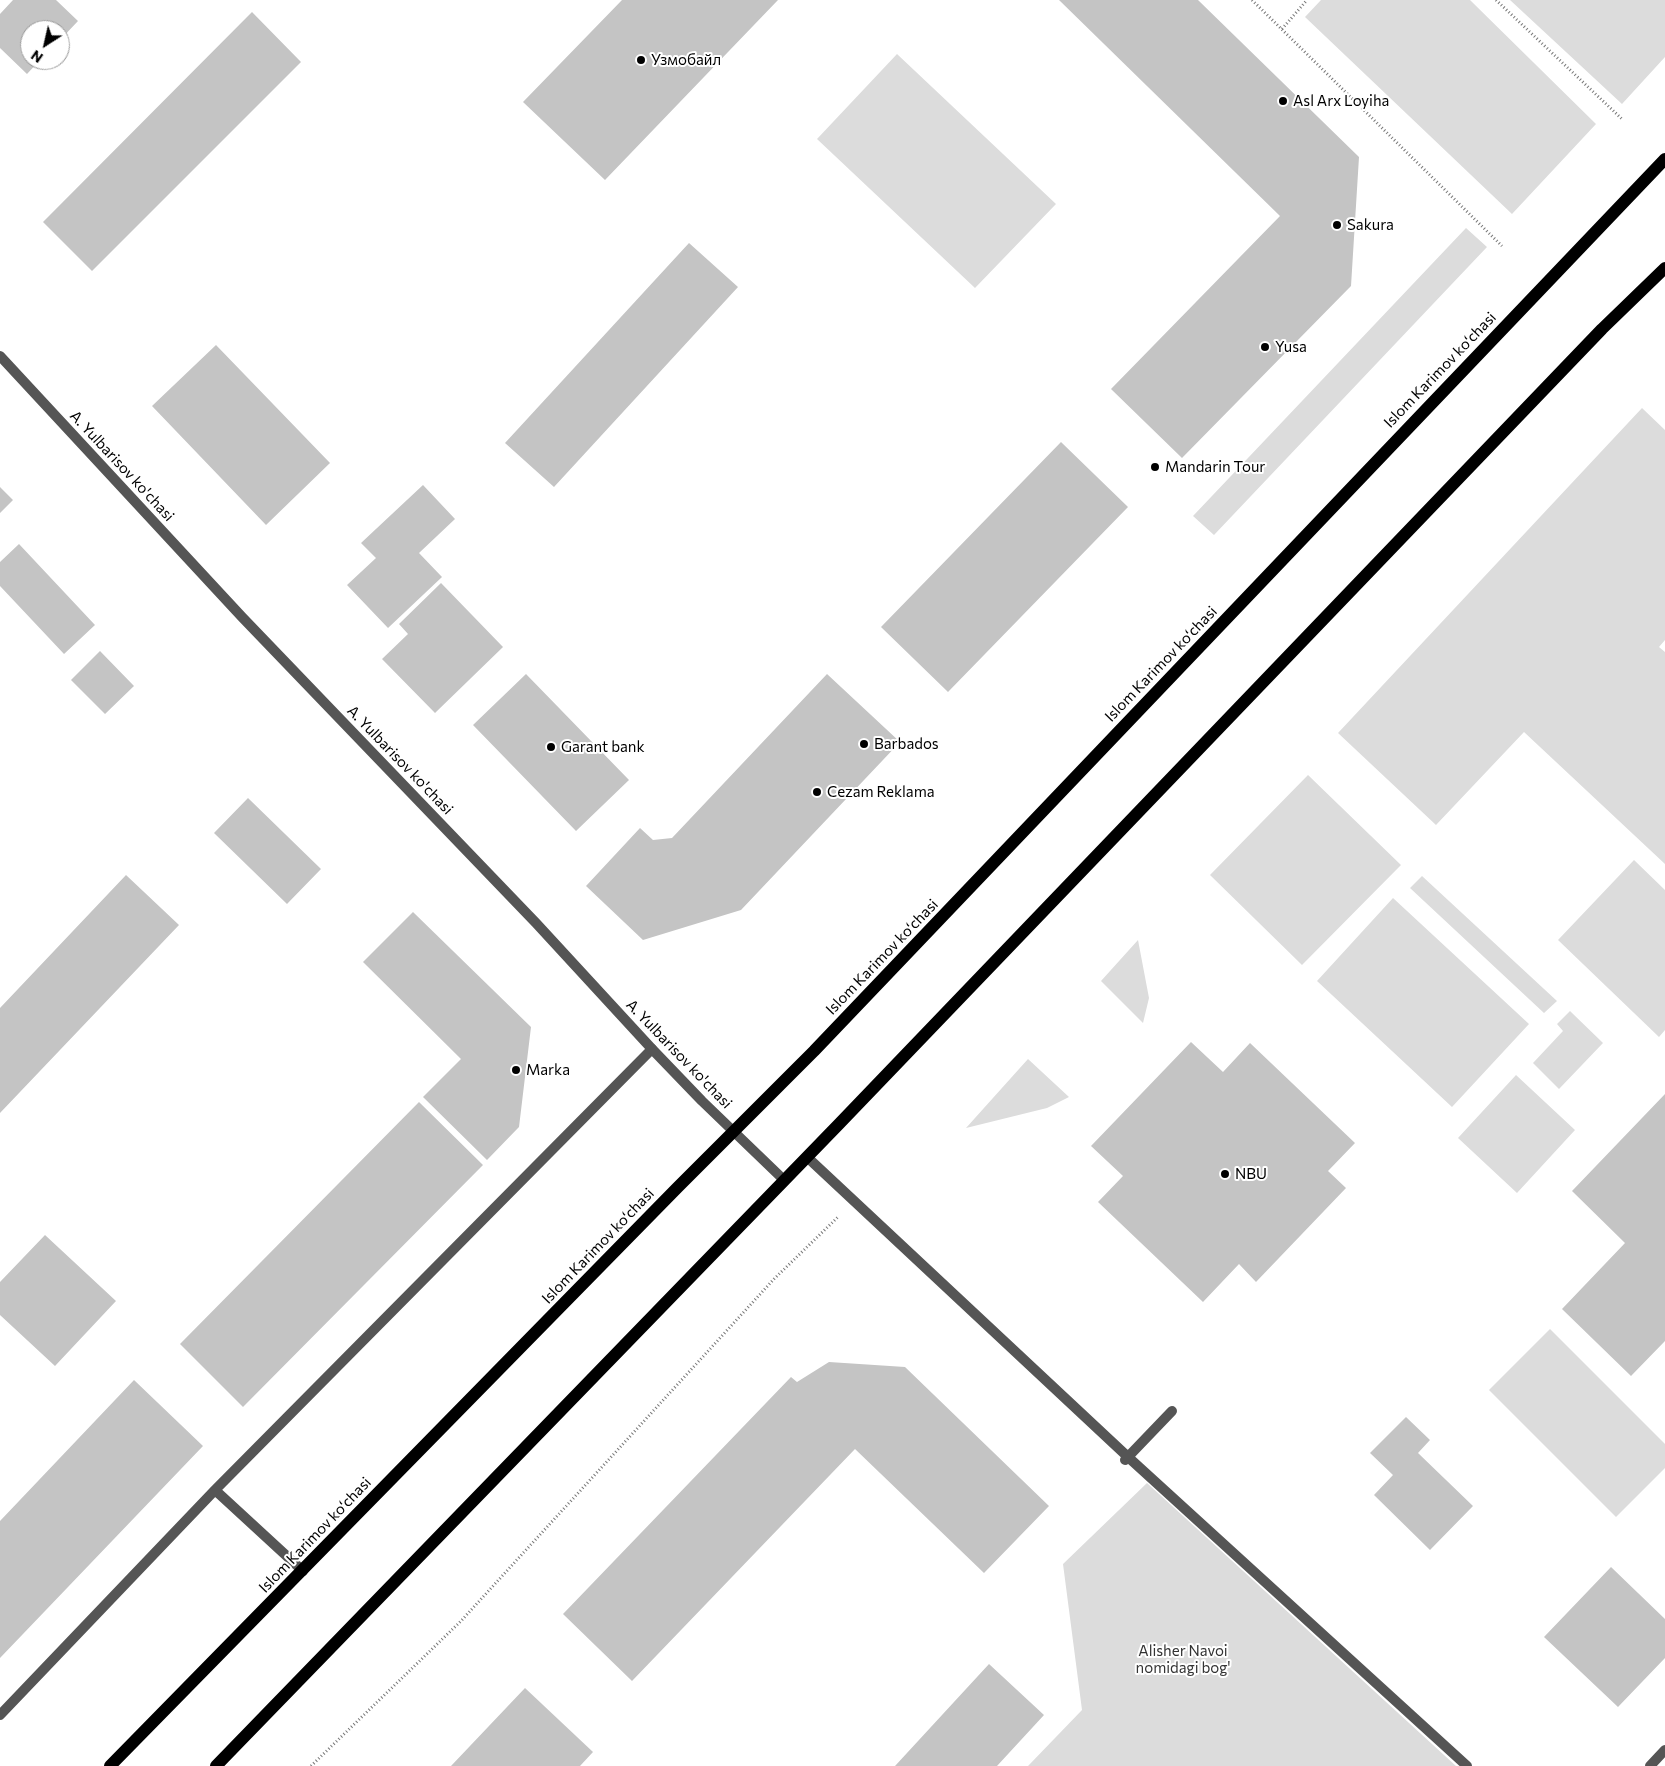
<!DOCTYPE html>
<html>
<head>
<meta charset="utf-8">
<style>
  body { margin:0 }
  #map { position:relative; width:1665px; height:1766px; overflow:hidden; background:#fff; font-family:Commissioner,sans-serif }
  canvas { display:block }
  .north { position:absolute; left:20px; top:20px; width:50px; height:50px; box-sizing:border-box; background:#fff; border:1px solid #999; border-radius:50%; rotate:215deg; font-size:14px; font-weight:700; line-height:20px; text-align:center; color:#000 }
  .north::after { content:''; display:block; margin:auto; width:18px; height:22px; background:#000; clip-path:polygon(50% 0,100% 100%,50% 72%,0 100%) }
</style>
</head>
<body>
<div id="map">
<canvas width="1665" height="1766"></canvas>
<div class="north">N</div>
</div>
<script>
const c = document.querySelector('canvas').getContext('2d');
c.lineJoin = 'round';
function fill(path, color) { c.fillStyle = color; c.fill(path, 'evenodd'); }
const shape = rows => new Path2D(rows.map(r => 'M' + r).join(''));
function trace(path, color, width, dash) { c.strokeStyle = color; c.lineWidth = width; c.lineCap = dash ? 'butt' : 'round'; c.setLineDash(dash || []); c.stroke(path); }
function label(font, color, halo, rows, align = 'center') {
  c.font = font + ' Commissioner,sans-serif'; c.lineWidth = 4; c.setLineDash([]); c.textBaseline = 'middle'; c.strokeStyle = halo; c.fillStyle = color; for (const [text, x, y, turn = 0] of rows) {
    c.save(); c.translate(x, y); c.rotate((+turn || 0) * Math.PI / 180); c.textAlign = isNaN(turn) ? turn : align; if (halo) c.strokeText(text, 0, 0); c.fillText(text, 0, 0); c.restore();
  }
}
const green = shape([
  [1321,0,1470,0,1596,124,1512,214,1305,17],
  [1510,0,1665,0,1665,57,1622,104],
  [897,54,1056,204,975,288,817,139],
  [1466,228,1487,247,1214,535,1193,516],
  [1642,408,1665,430,1665,640,1659,647,1665,652,1665,864,1524,732,1436,825,1338,733],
  [1308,775,1401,865,1302,965,1210,875],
  [1634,860,1665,890,1665,1030,1659,1037,1558,940],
  [1422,876,1557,1001,1544,1013,1410,888],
  [1393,898,1529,1024,1452,1107,1317,981],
  [1138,940,1149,998,1143,1023,1101,981],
  [1570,1011,1603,1043,1559,1089,1533,1063,1563,1031,1557,1024],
  [1028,1059,1069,1097,1047,1108,966,1128],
  [1516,1075,1575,1130,1517,1193,1458,1138],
  [1550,1329,1665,1444,1665,1468,1616,1517,1489,1390],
  [1147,1483,1456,1766,1028,1766,1082,1710,1063,1564]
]);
const building = shape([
  [13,0,56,0,78,21,60,40,60,30,30,30,30,60,40,60,27,74,0,48,0,14],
  [622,0,778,0,605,180,523,102],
  [1059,0,1198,0,1359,157,1351,286,1182,458,1111,389,1280,216],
  [252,12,301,62,92,271,43,222],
  [689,243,738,287,554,487,505,443],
  [216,345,330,463,266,525,152,406],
  [1061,442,1128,507,948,692,881,627],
  [423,485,455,519,419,553,442,577,388,628,347,585,376,558,361,543],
  [0,487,13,500,0,513],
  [19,544,95,625,64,654,0,586,0,562],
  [441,583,503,647,435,713,382,659,408,634,399,624],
  [100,651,134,686,105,714,71,680],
  [526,674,629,780,576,831,473,725],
  [827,674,900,742,741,910,643,940,586,886,640,828,653,840,672,838],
  [248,798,321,869,287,904,214,833],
  [126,875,179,925,0,1113,0,1008],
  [413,912,531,1027,519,1127,487,1160,423,1097,461,1059,363,962],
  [1191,1042,1223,1072,1250,1043,1355,1143,1328,1171,1346,1188,1256,1282,1239,1264,1203,1302,1098,1202,1123,1176,1091,1146],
  [1665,1094,1665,1341,1631,1376,1562,1309,1625,1243,1572,1191],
  [419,1102,483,1165,243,1407,180,1344],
  [45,1235,116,1301,55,1366,0,1315,0,1282],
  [829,1362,905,1367,1049,1506,984,1573,855,1449,632,1681,563,1614,791,1377,797,1382],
  [134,1380,203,1446,0,1658,0,1521],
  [1406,1417,1430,1440,1418,1453,1473,1506,1430,1550,1374,1495,1393,1475,1370,1453],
  [1611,1567,1665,1619,1665,1658,1618,1707,1544,1637],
  [989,1664,1044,1715,997,1766,895,1766],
  [525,1688,593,1752,580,1766,451,1766]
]);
const path = shape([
  [1252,0,1502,246],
  [1496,0,1622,119],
  [1282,29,1307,0],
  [311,1766,461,1621,774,1279,838,1217]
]);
const service = shape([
  [807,1157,1128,1457,1467,1766],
  [1125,1460,1172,1411],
  [215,1490,303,1571],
  [0,1715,215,1490,652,1049],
  [1650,1766,1665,1750]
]);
const tertiary = shape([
  [0,356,242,617,536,923,652,1049,702,1101,784,1180]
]);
const primary = shape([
  [110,1766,677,1188,814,1051,1665,159],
  [216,1766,839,1124,1602,329,1665,268]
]);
const markers = [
  [641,60,5,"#000"],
  [1283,101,5,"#000"],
  [1337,225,5,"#000"],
  [1265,347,5,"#000"],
  [1155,467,5,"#000"],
  [864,744,5,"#000"],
  [551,747,5,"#000"],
  [817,792,5,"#000"],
  [516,1070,5,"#000"],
  [1225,1174,5,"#000"]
];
const poiNames = [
  ["Узмобайл",651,60],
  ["Asl Arx Loyiha",1293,101],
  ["Sakura",1347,225],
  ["Yusa",1275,347],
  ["Mandarin Tour",1165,467],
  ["Barbados",874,744],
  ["Garant bank",561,747],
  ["Cezam Reklama",827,792],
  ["Marka",526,1070],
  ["NBU",1235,1174]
];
const streetNames = [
  ["Islom Karimov ko‘chasi",1440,370,-46],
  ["A. Yulbarisov ko'chasi",122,466,47],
  ["Islom Karimov ko‘chasi",1161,664,-46],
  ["A. Yulbarisov ko'chasi",400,760,46],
  ["Islom Karimov ko‘chasi",882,957,-46],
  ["A. Yulbarisov ko'chasi",679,1054,46],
  ["Islom Karimov ko‘chasi",598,1246,-46],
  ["Islom Karimov ko‘chasi",315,1535,-46]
];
const parkNames = [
  ["Alisher Navoi",1183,1651],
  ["nomidagi bog'",1183,1668]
];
fill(green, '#dcdcdc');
fill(building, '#c4c4c4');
trace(path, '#777', 3, [1, 2.5]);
trace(service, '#555', 10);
trace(tertiary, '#555', 10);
trace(primary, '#000', 12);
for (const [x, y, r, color] of markers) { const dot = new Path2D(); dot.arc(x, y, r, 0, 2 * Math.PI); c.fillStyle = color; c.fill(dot); trace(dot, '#fff', 2); }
label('15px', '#000', '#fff', poiNames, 'left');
label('15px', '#000', '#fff', streetNames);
label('15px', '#333', '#fff', parkNames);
</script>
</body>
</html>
